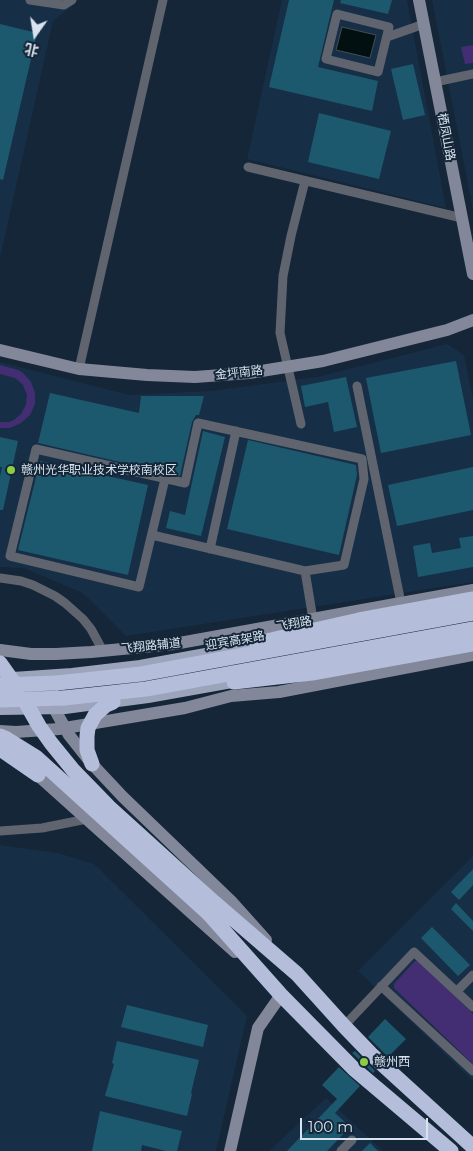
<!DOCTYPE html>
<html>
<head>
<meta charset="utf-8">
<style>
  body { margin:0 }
  #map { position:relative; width:473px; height:1151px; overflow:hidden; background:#142637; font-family:Montserrat,"Noto Sans SC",sans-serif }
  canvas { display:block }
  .north { position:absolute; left:10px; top:10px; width:50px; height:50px; -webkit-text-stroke:4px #142637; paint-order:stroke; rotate:193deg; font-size:14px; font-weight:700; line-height:20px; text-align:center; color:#d8e3ef }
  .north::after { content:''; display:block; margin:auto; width:18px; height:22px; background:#d8e3ef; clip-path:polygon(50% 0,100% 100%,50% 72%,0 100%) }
  .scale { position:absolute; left:300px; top:1118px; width:128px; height:22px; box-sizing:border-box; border:2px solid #d8e3ef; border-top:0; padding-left:6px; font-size:15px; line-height:18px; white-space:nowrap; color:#d8e3ef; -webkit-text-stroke:4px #142637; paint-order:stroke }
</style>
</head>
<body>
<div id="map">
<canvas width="473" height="1151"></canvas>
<div class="north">北</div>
<div class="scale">100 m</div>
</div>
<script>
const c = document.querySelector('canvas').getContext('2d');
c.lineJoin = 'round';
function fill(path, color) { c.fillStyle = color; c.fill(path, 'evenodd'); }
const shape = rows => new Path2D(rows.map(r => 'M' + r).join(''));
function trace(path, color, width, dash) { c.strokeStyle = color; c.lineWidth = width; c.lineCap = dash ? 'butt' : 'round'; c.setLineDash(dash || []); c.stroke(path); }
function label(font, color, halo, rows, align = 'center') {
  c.font = font + ' Montserrat,"Noto Sans SC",sans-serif'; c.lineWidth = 4; c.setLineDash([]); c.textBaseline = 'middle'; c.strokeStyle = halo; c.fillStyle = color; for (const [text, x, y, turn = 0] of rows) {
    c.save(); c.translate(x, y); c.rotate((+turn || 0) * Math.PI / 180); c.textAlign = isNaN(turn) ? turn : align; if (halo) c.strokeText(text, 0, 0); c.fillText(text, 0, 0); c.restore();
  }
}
const built = shape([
  [0,0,76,0,75,4,53,21,0,258],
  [282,0,407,0,446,208,247,159],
  [432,0,473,0,473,210],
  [447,344,464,355,473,400,473,582,126,636,83,593,24,568,0,567,0,362,129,395,211,391,317,377],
  [0,845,58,853,94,864,247,1016,216,1151,0,1151],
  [473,856,473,1081,358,971],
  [326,1098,383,1151,269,1151]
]);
const green = shape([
  [473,45,473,63,465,64,461,47],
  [0,365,18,370,23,373,31,382,35,393,35,404,30,415,21,423,10,428,0,428,0,422,9,422,14,420,21,414,26,405,27,395,23,385,19,381,15,378,0,374],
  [415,961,419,961,473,1014,473,1064,394,988,394,984]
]);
const water = shape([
  [342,27,376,35,370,58,336,50,342,27]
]);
const building = shape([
  [289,0,334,0,318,67,378,81,372,111,269,87],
  [341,0,392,0,388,14,340,3],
  [0,24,37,33,3,180,0,179],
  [413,64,425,115,403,120,391,69],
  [319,113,391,131,379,179,308,162],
  [456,361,471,435,381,453,366,378],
  [346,377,357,427,334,432,328,402,305,407,301,386],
  [50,393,139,413,141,396,204,396,199,415,196,415,192,422,180,476,38,443],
  [203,431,225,437,201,536,166,528,170,511,185,515],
  [0,437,18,441,3,510,0,510,0,476,2,467,0,467],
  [248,440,356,465,357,475,339,555,227,529],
  [40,461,148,485,128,575,18,550],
  [473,467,473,510,397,526,388,485],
  [473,536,473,567,418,577,413,546,430,543,432,553,461,548,459,538],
  [473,869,473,885,459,900,451,892],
  [456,903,473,921,473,931,451,909],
  [432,927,470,965,458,976,421,938],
  [127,1005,208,1025,203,1047,121,1027],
  [385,1019,406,1039,388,1057,368,1037],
  [117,1041,199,1060,191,1093,192,1094,187,1116,105,1096,114,1064,112,1063],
  [355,1051,375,1071,373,1073,352,1053],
  [339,1067,360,1086,335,1113,350,1127,327,1151,287,1151,337,1099,322,1085],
  [100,1111,182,1131,177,1151,166,1151,142,1145,141,1151,92,1151],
  [370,1143,378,1151,362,1151]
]);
const street = shape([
  [30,0,64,5,72,0],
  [337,14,389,27,378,72,326,59,337,14],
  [387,37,424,24],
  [435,82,473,74],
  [248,167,462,218],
  [79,369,163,0],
  [357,386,401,603],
  [301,424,280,333,283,276,291,236,305,181],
  [152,535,305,571,344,565,364,479,362,459,198,423,185,483,36,449,10,556,139,587,165,479],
  [210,549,236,431],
  [305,571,313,619],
  [0,578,21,581,33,585,55,596,65,603,83,619,91,629,103,651],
  [0,831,42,828,87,819],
  [381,986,473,1071],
  [457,991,473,975],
  [344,1026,414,952,473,1007],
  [341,1151,352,1140]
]);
const secondary = shape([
  [419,0,473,274],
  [0,350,79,369,147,375,195,377,249,373,323,361,447,330,473,320],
  [0,650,31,654,56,654,91,652,174,644,473,590],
  [49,699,60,719,69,735,92,764,123,797,231,901,266,940],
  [0,731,16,732,59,729,185,708,231,696,279,692,473,655],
  [32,770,235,952],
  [230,1151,258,1028,281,995,275,989]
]);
const primary = shape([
  [0,677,13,678,72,674,140,666,266,643],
  [0,709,65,708,148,697,243,680]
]);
const highway = shape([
  [257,643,359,620,473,599],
  [234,682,312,673,473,644],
  [57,683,141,674,473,613],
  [64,698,146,689,473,629],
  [0,749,38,775],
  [92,764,87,750,87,736,88,728,95,715,106,705,113,702],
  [216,904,297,974,344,1026,371,1054,473,1147],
  [209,914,281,995,354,1069,451,1151]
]);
const highwayBridge = shape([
  [0,663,17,687,39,726,51,743,73,770,109,807,216,904],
  [0,685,57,683],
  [0,700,64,698],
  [0,736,7,739,36,757,209,914]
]);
const markers = [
  [11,470,5,"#8bce46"],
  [364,1062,5,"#8bce46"]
];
const streetNames = [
  ["栖凤山路",446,137,79],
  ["金坪南路",239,373,-6],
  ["飞翔路",294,624,-10],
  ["迎宾高架路",235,641,-10],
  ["飞翔路辅道",151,646,-6]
];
const poiNames = [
  ["赣州光华职业技术学校南校区",21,470],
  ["赣州西",374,1062]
];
fill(built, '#172f46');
fill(green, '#442e73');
fill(water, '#021011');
trace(water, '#424f54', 1);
fill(building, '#1d596e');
trace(street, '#60646f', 9);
trace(secondary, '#82889a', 12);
trace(primary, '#9ca4bb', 12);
trace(highway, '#b4bdd9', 15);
trace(highwayBridge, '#b4bdd9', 15);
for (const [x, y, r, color] of markers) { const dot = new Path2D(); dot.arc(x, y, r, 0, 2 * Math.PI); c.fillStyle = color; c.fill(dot); trace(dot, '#142637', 2); }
label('12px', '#d8e3ef', '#142637', streetNames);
label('12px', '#d8e3ef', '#142637', poiNames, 'left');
</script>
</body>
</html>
